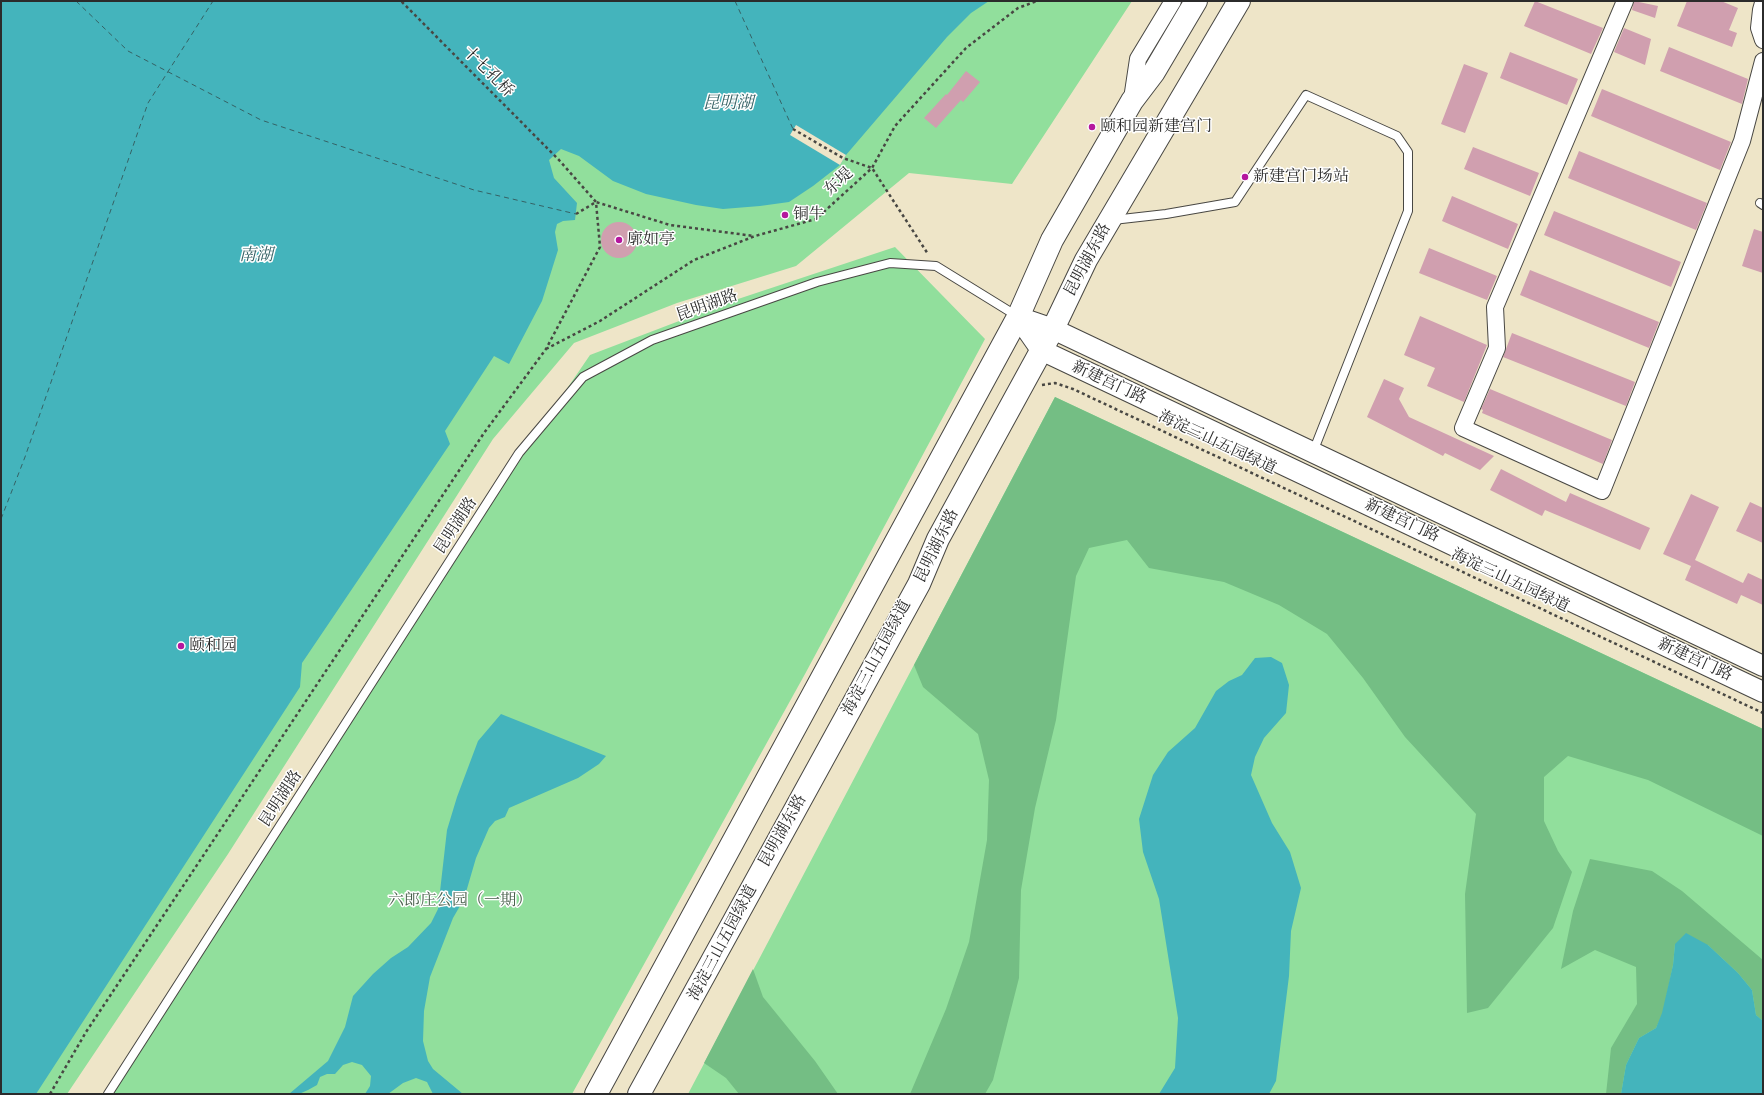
<!DOCTYPE html>
<html>
<head>
<meta charset="utf-8">
<style>
  body { margin:0 }
  #map { position:relative; width:1764px; height:1095px; overflow:hidden; background:#eee5c8; font-family:"Gentium Book Plus",serif }
  canvas { display:block }
  .frame { position:absolute; inset:0; border:2px solid #2b2b2b; pointer-events:none }
</style>
</head>
<body>
<div id="map">
<canvas width="1764" height="1095"></canvas>
<div class="frame"></div>
</div>
<script>
const c = document.querySelector('canvas').getContext('2d');
c.lineJoin = 'round';
function fill(path, color) { c.fillStyle = color; c.fill(path, 'evenodd'); }
const shape = rows => new Path2D(rows.map(r => 'M' + r).join(''));
function trace(path, color, width, dash) { c.strokeStyle = color; c.lineWidth = width; c.lineCap = dash ? 'butt' : 'round'; c.setLineDash(dash || []); c.stroke(path); }
function label(font, color, halo, rows, align = 'center') {
  c.font = font + ' "Gentium Book Plus","Noto Serif SC",serif'; c.lineWidth = 3; c.setLineDash([]); c.textBaseline = 'middle'; c.strokeStyle = halo; c.fillStyle = color; for (const [text, x, y, turn = 0] of rows) {
    c.save(); c.translate(x, y); c.rotate((+turn || 0) * Math.PI / 180); c.textAlign = isNaN(turn) ? turn : align; if (halo) c.strokeText(text, 0, 0); c.fillText(text, 0, 0); c.restore();
  }
}
const green = shape([
  [1,1,1132,1,1012,184,909,173,796,266,677,303,574,343,493,439,228,854,67,1094,1,1094],
  [895,247,985,339,805,674,572,1094,108,1094,473,526,590,355,729,302],
  [1055,397,1763,729,1763,1094,688,1094]
]);
const forest = shape([
  [1055,397,1763,729,1763,836,1648,780,1568,756,1544,777,1544,821,1558,851,1572,872,1553,928,1488,1008,1467,1013,1465,894,1476,814,1405,737,1363,678,1327,634,1279,605,1224,582,1149,568,1127,540,1089,548,1076,576,1056,720,1035,808,1021,890,1019,978,993,1080,985,1094,910,1094,946,1009,969,942,987,840,989,780,978,734,923,687,914,665],
  [1590,859,1652,871,1682,891,1763,960,1763,1021,1756,1015,1752,990,1738,973,1708,945,1675,944,1673,965,1663,1013,1656,1028,1639,1038,1626,1065,1621,1094,1606,1094,1611,1048,1637,1004,1636,967,1595,950,1561,969,1573,911],
  [753,969,763,997,815,1061,838,1094,739,1094,726,1078,704,1063]
]);
const water = shape([
  [1,1,989,1,971,13,947,37,846,155,840,165,813,186,789,202,760,206,723,209,696,205,646,194,613,181,579,156,561,149,549,160,554,178,577,203,575,220,563,221,557,224,555,232,558,250,542,301,509,364,494,356,445,431,450,444,302,663,300,687,36,1094,1,1094],
  [1271,657,1282,663,1289,685,1286,713,1264,738,1255,757,1251,775,1272,823,1290,852,1301,888,1291,931,1289,976,1276,1081,1269,1094,1159,1094,1175,1068,1178,1018,1159,899,1143,852,1139,819,1153,775,1168,752,1195,728,1216,691,1229,681,1242,675,1255,658],
  [501,714,606,756,599,764,578,778,509,808,505,817,495,821,489,828,476,858,464,899,453,918,430,977,424,1011,423,1041,428,1061,433,1069,463,1094,433,1094,427,1082,416,1078,403,1083,388,1094,365,1094,370,1086,371,1076,362,1065,352,1062,343,1065,335,1074,327,1074,320,1077,317,1085,308,1090,299,1094,289,1094,328,1061,345,1027,353,996,373,974,391,958,408,947,431,923,438,909,447,830,457,797,478,741],
  [1686,933,1708,945,1738,973,1752,990,1756,1015,1763,1021,1763,1094,1621,1094,1626,1065,1639,1038,1656,1028,1662,1013,1673,965,1675,944]
]);
const pier = shape([
  [796,125,846,155,840,165,790,135]
]);
const ferry = shape([
  [76,1,128,51,261,120,474,190,576,214],
  [735,1,793,129],
  [1,519,25,457,148,103,213,1]
]);
const building = shape([
  [1535,1,1603,28,1591,54,1524,26],
  [1634,1,1658,6,1655,18,1632,10],
  [1687,1,1721,1,1738,8,1729,30,1737,33,1732,47,1677,26],
  [1624,28,1651,39,1645,65,1614,52],
  [1669,47,1748,79,1742,104,1660,71],
  [1510,52,1578,79,1567,105,1500,78],
  [1464,64,1488,73,1465,133,1441,124],
  [966,71,980,82,963,102,961,100,936,128,924,118,946,94,947,95],
  [1602,89,1731,142,1720,170,1591,116],
  [1473,147,1539,173,1530,196,1464,169],
  [1579,151,1707,203,1696,230,1568,178],
  [1452,196,1518,224,1508,249,1442,221],
  [1554,211,1681,262,1671,287,1544,235],
  '601 240a18 18 0 1 1 36 0a18 18 0 1 1-36 0Z',
  [1754,229,1763,232,1763,273,1742,266],
  [1429,248,1497,276,1487,300,1419,273],
  [1530,270,1659,322,1649,348,1520,295],
  [1420,316,1487,345,1464,402,1427,386,1435,368,1404,355],
  [1512,333,1635,382,1626,406,1503,357],
  [1384,379,1404,388,1399,399,1409,417,1494,456,1480,470,1445,453,1443,456,1367,417],
  [1490,389,1612,440,1603,464,1482,413,1483,410,1481,409],
  [1501,469,1566,502,1570,493,1650,528,1640,550,1545,510,1542,516,1490,490],
  [1691,494,1719,507,1695,560,1743,583,1748,573,1763,580,1763,605,1741,595,1737,604,1685,580,1691,566,1663,554],
  [1750,502,1763,508,1763,543,1736,531]
]);
const path = shape([
  [793,129,843,158,872,168,928,254],
  [576,214,596,202,670,225,754,236],
  [546,349,600,321,694,260,755,236,816,219,872,168,895,126,966,48,1018,8,1037,1],
  [1042,385,1055,383,1073,389,1763,713],
  [50,1094,86,1032,484,433,546,349,600,247,596,202,559,160,401,1]
]);
const service = shape([
  [1760,203,1763,205],
  [1113,220,1166,214,1235,202,1306,95,1397,136,1408,152,1408,211,1313,452],
  [108,1094,519,453,583,377,652,340,817,282,890,263,936,266,1017,316]
]);
const minor = shape([
  [1625,1,1495,307,1497,348,1463,428,1602,491,1742,141,1763,61],
  [1763,3,1761,10,1759,28,1763,40],
  [1132,99,1138,59,1173,1]
]);
const tertiary = shape([
  [1018,317,1041,350,1763,692],
  [1018,317,1053,329,1763,666]
]);
const secondary = shape([
  [596,1094,1018,317,1052,240,1132,101,1154,72,1196,1],
  [639,1094,919,584,938,539,1053,329,1086,260,1239,1]
]);
const markers = [
  [1092,127,4,"#b5179e"],
  [1245,177,4,"#b5179e"],
  [785,215,4,"#b5179e"],
  [619,240,4,"#b5179e"],
  [181,646,4,"#b5179e"]
];
const streetNames = [
  ["十七孔桥",488,72,45],
  ["东堤",839,182,-43],
  ["昆明湖东路",1088,260,-62],
  ["昆明湖路",707,306,-20],
  ["新建宫门路",1109,383,25],
  ["海淀三山五园绿道",1217,443,25],
  ["新建宫门路",1402,521,25],
  ["昆明湖路",456,526,-57],
  ["昆明湖东路",937,546,-64],
  ["海淀三山五园绿道",1510,581,25],
  ["海淀三山五园绿道",877,658,-62],
  ["新建宫门路",1695,660,25],
  ["昆明湖路",281,799,-57],
  ["昆明湖东路",783,831,-61],
  ["海淀三山五园绿道",723,943,-62]
];
const poiNames = [
  ["颐和园新建宫门",1100,127],
  ["新建宫门场站",1253,177],
  ["铜牛",793,215],
  ["廓如亭",627,240],
  ["颐和园",189,646]
];
const parkNames = [
  ["六郎庄公园（一期）",460,901]
];
const waterNames = [
  ["昆明湖",728,104],
  ["南湖",256,256]
];
fill(green, '#91df9c');
fill(forest, '#74be84');
fill(water, '#44b4bc');
fill(pier, '#eee5c8');
trace(ferry, '#356265', 1, [5, 4]);
fill(building, '#d09faf');
trace(service, '#484743', 10);
trace(minor, '#484743', 18);
trace(tertiary, '#484743', 22);
trace(secondary, '#484743', 24);
trace(path, '#484743', 2.5, [3, 3]);
trace(service, '#fff', 8);
trace(minor, '#fff', 16);
trace(tertiary, '#fff', 20);
trace(secondary, '#fff', 22);
for (const [x, y, r, color] of markers) { const dot = new Path2D(); dot.arc(x, y, r, 0, 2 * Math.PI); c.fillStyle = color; c.fill(dot); trace(dot, '#fff', 1.5); }
label('16px', '#2b2b2b', '#fff', streetNames);
label('16px', '#2b2b2b', '#fff', poiNames, 'left');
label('16px', '#4a614d', '#fff', parkNames);
label('italic 17px', '#356265', '#fff', waterNames);
</script>
</body>
</html>
